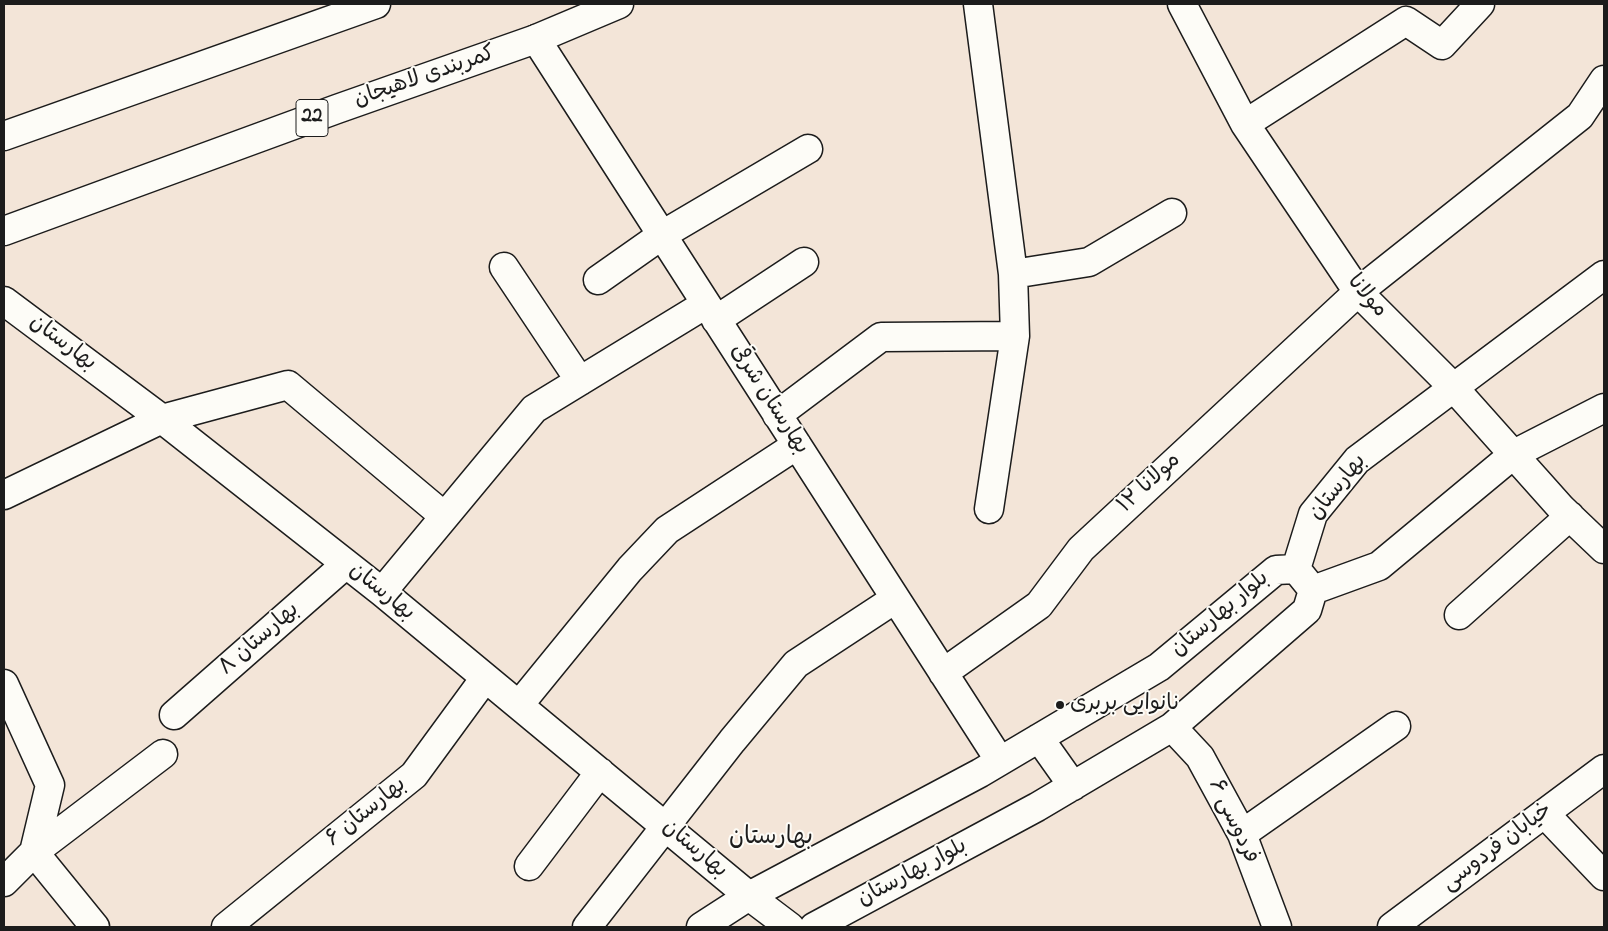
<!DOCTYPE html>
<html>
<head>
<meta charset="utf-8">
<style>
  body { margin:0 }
  #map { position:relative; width:1608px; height:931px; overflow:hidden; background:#f3e5d8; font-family:"Indie Flower",sans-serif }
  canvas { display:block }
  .frame { position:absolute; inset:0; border:5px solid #1c1c1c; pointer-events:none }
</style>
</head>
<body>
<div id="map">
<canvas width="1608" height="931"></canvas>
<div class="frame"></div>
</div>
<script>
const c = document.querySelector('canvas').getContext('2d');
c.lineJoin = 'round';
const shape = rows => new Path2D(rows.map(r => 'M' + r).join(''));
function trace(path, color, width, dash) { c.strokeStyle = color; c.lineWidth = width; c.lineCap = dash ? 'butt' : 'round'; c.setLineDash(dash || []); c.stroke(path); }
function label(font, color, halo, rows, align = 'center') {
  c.font = font + ' "Indie Flower","Playpen Sans Arabic",sans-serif'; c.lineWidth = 4; c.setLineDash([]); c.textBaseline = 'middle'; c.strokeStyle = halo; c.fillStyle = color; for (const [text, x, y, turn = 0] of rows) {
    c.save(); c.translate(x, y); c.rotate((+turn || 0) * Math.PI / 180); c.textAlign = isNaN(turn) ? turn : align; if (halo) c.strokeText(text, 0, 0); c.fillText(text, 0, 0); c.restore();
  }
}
const minor = shape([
  [978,4,1013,274,1015,336,989,509],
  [1182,4,1245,124,1358,292,1454,388,1562,509,1604,549],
  [536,39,1000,761],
  [1245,124,1406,21,1442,45,1480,4],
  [504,267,580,381],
  [1013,274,1089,262,1172,213],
  [598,280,662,235,808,149],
  [4,301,162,419,382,592,749,896,790,927],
  [716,320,804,262],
  [777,415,881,337,1015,336],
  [4,495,162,419,288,385,444,516],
  [1296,569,1313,514,1357,460,1604,275],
  [1313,590,1379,566,1514,454,1604,408],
  [382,592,534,409,706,304],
  [1459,615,1570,516],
  [943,673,1039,605,1081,549,1358,292,1580,116,1604,80],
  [4,684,50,785,34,852,4,882],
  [519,705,630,569,667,530,797,445],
  [174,715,346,564],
  [1172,727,1200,757,1242,834,1277,927],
  [1039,738,1073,786],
  [1545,814,1604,876],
  [1242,834,1396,726],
  [529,866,600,772],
  [95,927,34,852,163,754],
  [226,927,414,775,485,678],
  [587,927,732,741,796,664,895,599],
  [701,927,749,896,980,773,1159,667,1276,570,1296,569,1313,590,1307,610,1172,727,1037,807,814,927]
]);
const major = shape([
  [1392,927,1604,769]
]);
const highway = shape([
  [4,136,376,4],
  [4,231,337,109,536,39,619,4]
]);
const markers = [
  [1060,705,5,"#1c1c1c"]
];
const shields = [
  [312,118,32]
];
const shieldNames = [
  ["22",312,118]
];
const streetNames = [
  ["کمربندی لاهیجان",425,78,-19],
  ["مولانا",1366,297,49],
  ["بهارستان",62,344,37],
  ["بهارستان شرقی",768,400,57],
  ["مولانا ۱۲",1150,484,-43],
  ["بهارستان",1339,488,-51],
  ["بهارستان",381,593,39],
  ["بلوار بهارستان",1221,615,-40],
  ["بهارستان ۸",260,640,-41],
  ["بهارستان ۶",367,813,-39],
  ["فردوسی ۶",1232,822,65],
  ["خیابان فردوسی",1498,848,-37],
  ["بهارستان",694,850,40],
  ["بلوار بهارستان",913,874,-28]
];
const poiNames = [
  ["نانوایی بربری",1070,705]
];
const neighbourhoodNames = [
  ["بهارستان",771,839]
];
trace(minor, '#1c1c1c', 31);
trace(major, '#1c1c1c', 31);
trace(highway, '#1c1c1c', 31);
trace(minor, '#fdfcf7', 28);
trace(major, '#fdfcf7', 28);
trace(highway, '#fdfcf7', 28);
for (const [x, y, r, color] of markers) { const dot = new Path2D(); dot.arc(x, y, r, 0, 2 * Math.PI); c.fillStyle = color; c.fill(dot); trace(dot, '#fdfcf7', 2); }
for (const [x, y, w] of shields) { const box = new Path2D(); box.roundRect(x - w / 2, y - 18.5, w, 37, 4); c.fillStyle = '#fdfcf7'; c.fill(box); trace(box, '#1c1c1c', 1); }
label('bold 21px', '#1c1c1c', null, shieldNames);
label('22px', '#1c1c1c', '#fdfcf7', streetNames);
label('22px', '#1c1c1c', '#fdfcf7', poiNames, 'left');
label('24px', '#1c1c1c', '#fdfcf7', neighbourhoodNames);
</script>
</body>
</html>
